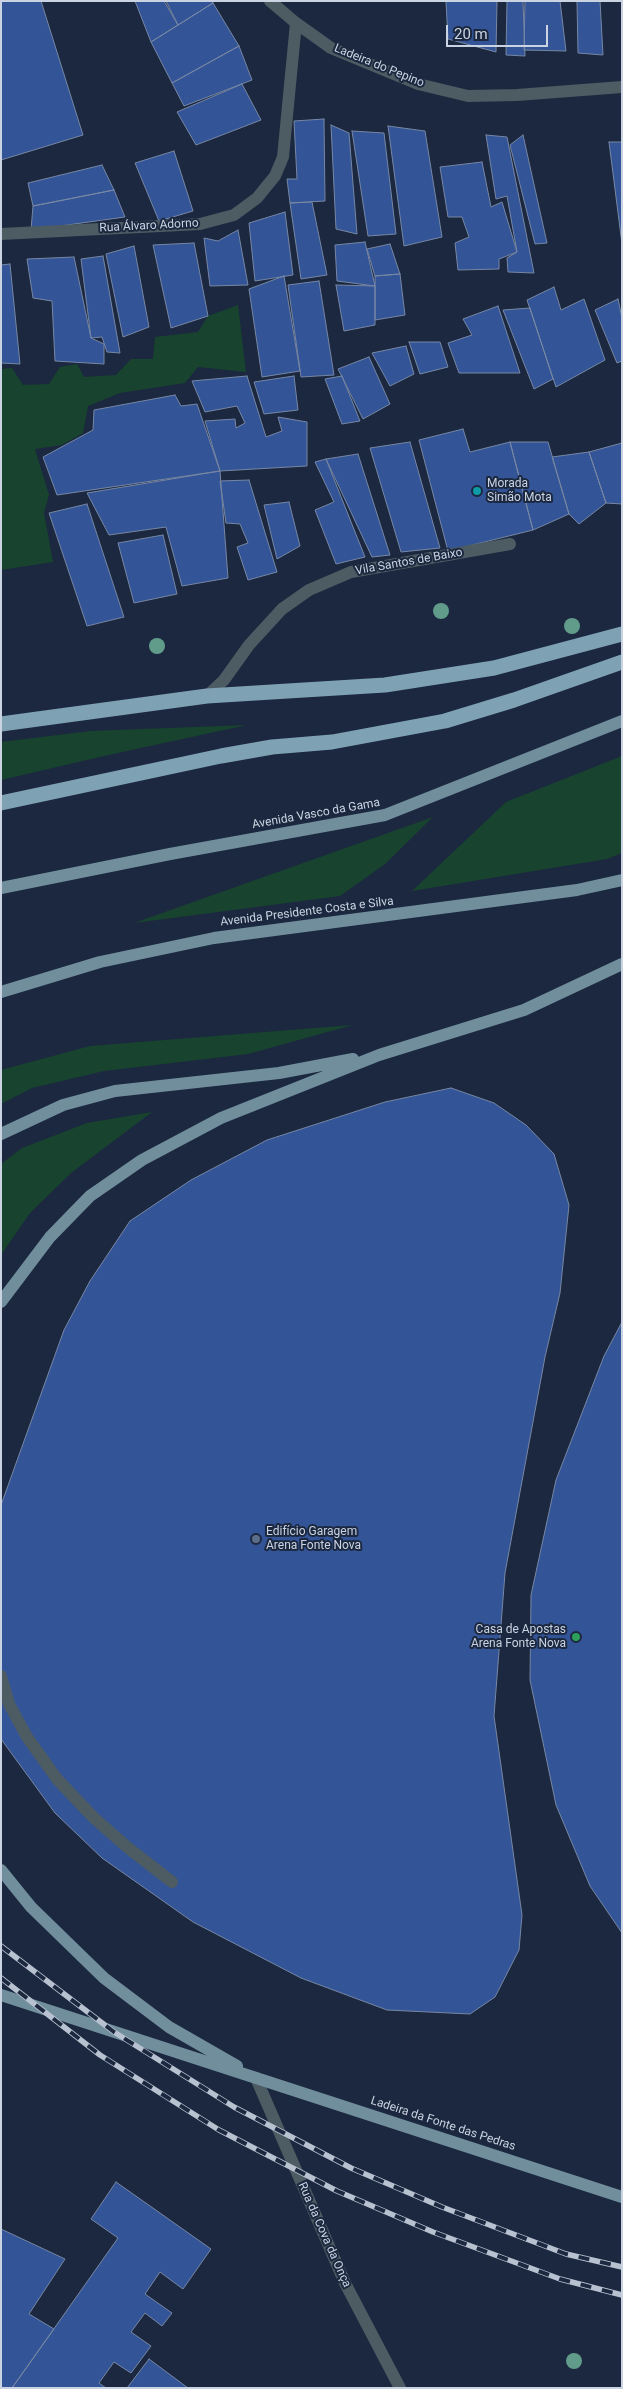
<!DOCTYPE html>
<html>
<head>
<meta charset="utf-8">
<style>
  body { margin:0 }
  #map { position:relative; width:623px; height:2389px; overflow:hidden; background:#1b283f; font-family:Roboto,sans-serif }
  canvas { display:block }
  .frame { position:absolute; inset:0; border:2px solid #cad3e2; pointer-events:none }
  .scale { position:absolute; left:446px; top:25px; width:102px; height:22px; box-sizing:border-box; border:2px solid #cad3e2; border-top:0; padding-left:6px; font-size:15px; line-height:18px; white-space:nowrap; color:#cad3e2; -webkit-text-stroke:4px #1b283f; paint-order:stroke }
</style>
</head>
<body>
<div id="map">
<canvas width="623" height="2389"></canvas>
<div class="frame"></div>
<div class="scale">20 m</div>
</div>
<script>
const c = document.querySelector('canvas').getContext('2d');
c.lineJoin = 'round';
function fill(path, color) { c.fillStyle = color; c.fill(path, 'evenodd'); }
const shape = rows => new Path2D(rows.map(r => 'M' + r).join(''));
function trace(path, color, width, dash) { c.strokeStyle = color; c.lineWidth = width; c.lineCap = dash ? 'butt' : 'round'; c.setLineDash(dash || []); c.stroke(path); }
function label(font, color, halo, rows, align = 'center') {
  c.font = font + ' Roboto,sans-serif'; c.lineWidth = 4; c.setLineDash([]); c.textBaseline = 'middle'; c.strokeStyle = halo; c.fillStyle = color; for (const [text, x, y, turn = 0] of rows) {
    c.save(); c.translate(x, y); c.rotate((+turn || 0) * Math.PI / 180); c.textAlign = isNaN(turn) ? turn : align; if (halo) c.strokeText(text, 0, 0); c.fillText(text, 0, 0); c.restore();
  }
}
const green = shape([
  [238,305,246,372,198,367,185,383,120,393,88,406,83,433,62,445,35,449,49,495,44,513,53,562,1,570,1,369,12,368,23,385,49,384,60,367,77,364,84,377,116,375,131,359,153,359,155,337,198,332,208,316],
  [247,725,104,756,1,780,1,742,91,731],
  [622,756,622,853,607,859,412,891,506,802],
  [433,817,385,864,340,896,134,923],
  [353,1025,248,1054,104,1071,32,1088,1,1104,1,1070,90,1046],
  [152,1112,71,1173,30,1213,1,1255,1,1164,22,1148,87,1123]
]);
const building = shape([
  [1,1,41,1,83,135,1,160,1,1],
  [135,1,164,1,178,25,151,42,135,1],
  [166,1,212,1,213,3,178,25,166,1],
  [446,1,497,1,496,52,448,39,446,1],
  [507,1,523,1,525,56,506,55,507,1],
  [525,1,560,1,566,51,524,50,525,1],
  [577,1,600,1,603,55,578,53,577,1],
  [213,3,239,46,172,83,151,42,213,3],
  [239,46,252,80,184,106,172,83,239,46],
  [242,84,261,120,196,145,177,112,242,84],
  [324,119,325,201,290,203,287,179,297,179,294,121,324,119],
  [331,125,349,133,357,234,336,229,331,125],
  [388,126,425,131,442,237,404,246,388,126],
  [352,131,384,133,396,234,368,236,352,131],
  [486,135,507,137,534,273,508,272,507,258,517,252,507,196,496,199,486,135],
  [523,135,547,243,535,244,510,145,523,135],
  [609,142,622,142,622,244,609,142],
  [174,151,193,211,159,221,135,163,174,151],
  [482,162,491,207,502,202,517,252,499,259,499,269,458,270,455,243,469,237,462,217,448,217,440,167,482,162],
  [102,165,114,190,33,206,28,183,102,165],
  [114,190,125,217,31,230,33,206,114,190],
  [312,202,327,275,301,279,290,203,312,202],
  [285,212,293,275,255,281,249,223,285,212],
  [238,230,248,285,210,286,204,238,218,241,238,230],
  [365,242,375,286,337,281,335,245,365,242],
  [194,243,208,316,171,328,153,245,194,243],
  [390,244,400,274,375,276,367,249,390,244],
  [134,246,149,327,123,337,106,254,134,246],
  [103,256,120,353,107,352,102,337,91,338,81,259,103,256],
  [74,257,91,338,104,344,104,364,55,361,52,301,33,298,27,259,74,257],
  [10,264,20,364,1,363,1,265,10,264],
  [400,274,405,315,375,320,375,276,400,274],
  [284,276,300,371,262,377,249,289,284,276],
  [319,281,334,375,301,377,288,285,319,281],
  [336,285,375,286,375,325,344,331,336,285],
  [554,287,561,310,584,299,605,360,556,387,527,300,554,287],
  [618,299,622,318,622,361,617,363,595,310,618,299],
  [498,306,520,373,459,373,448,343,472,335,463,319,498,306],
  [530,308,553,379,534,389,503,310,530,308],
  [409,342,440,342,448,367,420,374,409,342],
  [406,346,414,374,390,386,372,353,406,346],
  [369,357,390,404,363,419,338,369,369,357],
  [247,376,266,437,282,431,278,417,307,422,307,466,220,471,205,421,235,419,236,428,245,423,237,406,205,412,192,381,247,376],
  [294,376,298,410,264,414,254,382,294,376],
  [342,376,360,421,342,424,325,379,342,376],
  [175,395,181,406,197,404,220,471,57,495,43,457,93,430,94,410,175,395],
  [463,429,470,452,510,442,533,530,448,551,419,440,463,429],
  [410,442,440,548,401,552,370,448,410,442],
  [510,442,548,442,569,514,533,530,510,442],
  [622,443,622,504,606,503,589,452,622,443],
  [589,452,606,503,579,524,569,514,552,457,589,452],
  [358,454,390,555,372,557,326,459,358,454],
  [326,459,365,557,336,564,315,510,334,502,315,462,326,459],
  [220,471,228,578,182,586,166,527,109,535,87,493,220,471],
  [249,480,277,572,248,580,237,547,248,543,240,524,226,523,220,481,249,480],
  [289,502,300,546,277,559,264,505,289,502],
  [87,504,124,617,87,626,49,513,87,504],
  [163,535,177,594,134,603,118,543,163,535],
  [451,1088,494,1103,526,1125,554,1154,569,1205,560,1293,545,1357,505,1573,494,1716,522,1915,519,1950,495,1997,470,2014,387,2010,301,1978,193,1922,102,1858,55,1813,1,1739,1,1505,64,1330,90,1281,130,1221,191,1180,267,1140,385,1102,451,1088],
  [622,1322,622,1933,590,1886,556,1805,530,1680,531,1595,556,1480,604,1356,622,1322],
  [116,2182,211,2249,183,2289,160,2272,145,2294,172,2313,162,2326,145,2313,131,2332,151,2346,131,2373,114,2362,99,2383,106,2388,12,2388,118,2238,91,2219,116,2182],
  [1,2229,65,2259,29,2314,54,2329,12,2388,1,2388,1,2229],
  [149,2359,188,2388,127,2388,149,2359]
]);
const minor = shape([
  [270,1,296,23,331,48,418,84,468,96,517,95,622,87],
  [1,234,200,224,234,215,257,198,275,176,283,157,296,23],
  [207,696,224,680,249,645,282,609,309,590,351,572,510,544],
  [1,1676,9,1704,27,1737,57,1779,93,1817,127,1847,172,1882],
  [256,2078,345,2283,400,2388]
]);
const major = shape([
  [1,888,170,854,385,815,622,721],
  [1,992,100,962,214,938,577,890,622,880],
  [1,1134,63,1105,115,1091,279,1073,353,1059],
  [1,1302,50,1237,90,1196,142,1160,221,1118,379,1055,524,1010,622,964],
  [1,1870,31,1907,104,1978,169,2027,237,2066],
  [1,1995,622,2197]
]);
const highway = shape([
  [1,724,207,696,385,685,494,668,622,634],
  [1,803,221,756,272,747,332,742,445,721,514,700,622,662]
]);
const rail = shape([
  [1,1946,114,2032,234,2107,351,2168,442,2207,566,2254,622,2267],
  [1,1978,100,2055,219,2130,337,2191,433,2232,560,2279,622,2295]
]);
const trees = [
  [441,611],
  [572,626],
  [157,646],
  [574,2361]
];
const markers = [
  [477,491,5,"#0f9aa8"],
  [256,1539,5,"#5c6f8a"],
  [576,1637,5,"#2e9e5b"]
];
const streetNames = [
  ["Ladeira do Pepino",379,66,22],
  ["Rua Álvaro Adorno",149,226,-3],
  ["Vila Santos de Baixo",409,562,-10],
  ["Avenida Vasco da Gama",316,814,-10],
  ["Avenida Presidente Costa e Silva",307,912,-7],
  ["Ladeira da Fonte das Pedras",443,2124,18],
  ["Rua da Cova da Onça",324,2235,66]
];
const poiNames = [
  ["Morada",487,484],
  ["Simão Mota",487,498],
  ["Edifício Garagem",266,1532],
  ["Arena Fonte Nova",266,1546],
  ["Casa de Apostas",566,1630,"right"],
  ["Arena Fonte Nova",566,1644,"right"]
];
fill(green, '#18442f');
fill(building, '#335597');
trace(building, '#7787a4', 1);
trace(minor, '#4d5b63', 12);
trace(major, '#718e9d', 12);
trace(highway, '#7fa1b4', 15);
trace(rail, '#b7c1d0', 5.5);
trace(rail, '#1b283f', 4, [11]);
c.fillStyle = '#619c8b';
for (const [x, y] of trees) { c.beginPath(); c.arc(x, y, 8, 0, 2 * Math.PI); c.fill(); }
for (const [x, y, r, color] of markers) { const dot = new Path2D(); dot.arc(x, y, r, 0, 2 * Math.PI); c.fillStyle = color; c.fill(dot); trace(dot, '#1b283f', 2); }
label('12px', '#cad3e2', '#1b283f', streetNames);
label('12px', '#cad3e2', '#1b283f', poiNames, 'left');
</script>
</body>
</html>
